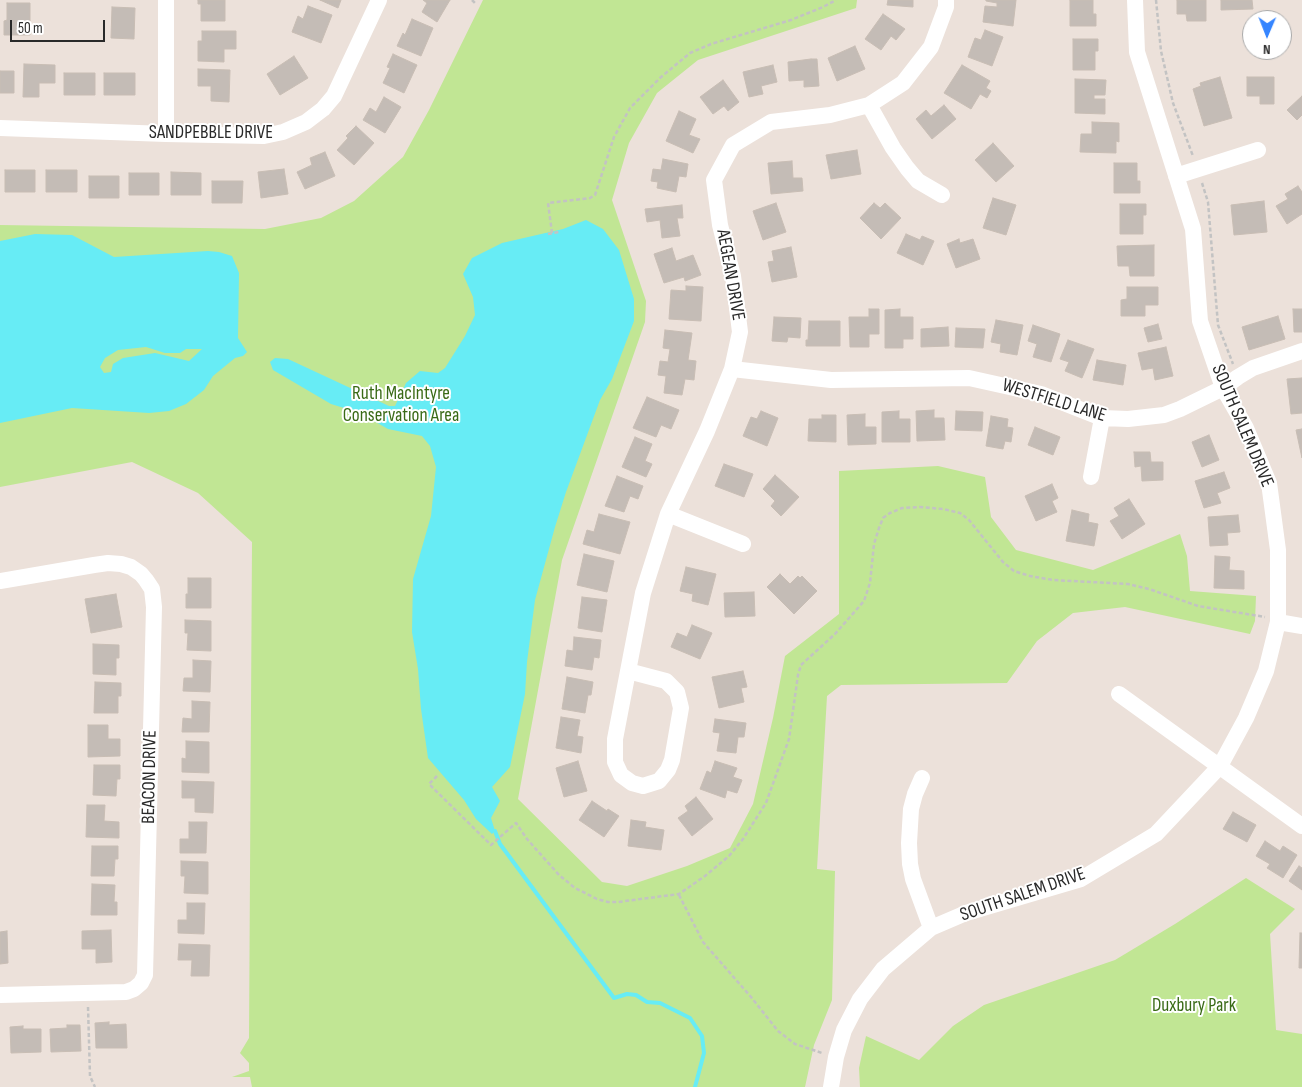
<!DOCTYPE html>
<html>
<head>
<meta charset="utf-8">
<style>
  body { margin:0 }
  #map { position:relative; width:1302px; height:1087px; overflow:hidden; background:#ece1da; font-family:"Sofia Sans Condensed",sans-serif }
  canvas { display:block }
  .north { position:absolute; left:1242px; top:10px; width:50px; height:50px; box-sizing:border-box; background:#fff; border:1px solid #a9a9a9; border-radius:50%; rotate:181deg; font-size:14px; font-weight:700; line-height:20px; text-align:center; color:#292929 }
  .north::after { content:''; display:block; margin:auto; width:18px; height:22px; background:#3585ff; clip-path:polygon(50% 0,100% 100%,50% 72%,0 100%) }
  .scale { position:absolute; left:10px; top:20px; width:95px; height:22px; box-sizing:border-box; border:2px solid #292929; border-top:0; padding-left:6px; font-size:15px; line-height:18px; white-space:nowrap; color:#292929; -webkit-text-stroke:4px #fff; paint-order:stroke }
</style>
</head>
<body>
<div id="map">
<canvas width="1302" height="1087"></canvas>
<div class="north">N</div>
<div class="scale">50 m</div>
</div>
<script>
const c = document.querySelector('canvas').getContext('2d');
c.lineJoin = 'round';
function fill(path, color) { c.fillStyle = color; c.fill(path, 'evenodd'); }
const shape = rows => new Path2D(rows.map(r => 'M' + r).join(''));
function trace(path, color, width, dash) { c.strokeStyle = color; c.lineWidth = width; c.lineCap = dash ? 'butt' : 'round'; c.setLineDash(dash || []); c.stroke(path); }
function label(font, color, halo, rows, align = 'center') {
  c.font = font + ' "Sofia Sans Condensed",sans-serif'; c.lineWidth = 4; c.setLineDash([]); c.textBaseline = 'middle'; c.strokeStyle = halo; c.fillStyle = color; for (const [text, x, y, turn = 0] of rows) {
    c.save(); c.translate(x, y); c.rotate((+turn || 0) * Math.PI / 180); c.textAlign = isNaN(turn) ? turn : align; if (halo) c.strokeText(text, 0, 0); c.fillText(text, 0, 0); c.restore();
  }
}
const green = shape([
  [483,0,857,0,856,8,698,60,657,93,629,143,612,200,646,301,645,322,562,560,518,799,602,882,627,886,687,866,730,848,753,804,773,718,785,656,839,614,839,471,938,466,985,477,991,517,1016,550,1093,570,1180,534,1187,556,1190,591,1256,596,1255,621,1250,634,1125,607,1073,613,1037,641,1007,683,841,685,827,696,817,869,835,871,832,1000,814,1045,805,1087,252,1087,250,1077,232,1077,249,1071,249,1063,240,1053,249,1038,252,542,198,493,132,462,0,487,0,225,265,229,321,218,354,201,403,157,429,110],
  [1246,878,1295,909,1270,934,1276,1030,1302,1034,1302,1087,860,1087,859,1068,866,1036,919,1060,953,1026,984,1005,1115,960,1175,924]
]);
const water = shape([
  [586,220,603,229,619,250,634,299,634,321,612,379,600,400,566,492,555,527,535,600,527,662,525,694,510,767,492,787,500,801,491,818,495,831,492,834,476,819,464,800,428,758,421,709,418,669,412,632,413,579,431,516,436,467,430,446,422,436,388,429,360,413,331,404,273,370,270,362,275,358,288,359,389,406,395,406,406,383,420,371,438,373,445,368,465,336,475,315,473,297,463,274,472,258,502,243,563,229],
  [35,234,72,235,114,257,208,251,219,252,232,256,239,273,238,338,247,352,243,356,235,358,213,376,204,390,186,404,169,411,149,413,72,408,0,423,0,241],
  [146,347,165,353,180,353,186,349,202,349,189,361,155,353,123,358,113,364,111,372,104,373,100,367,105,358,118,350]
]);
const stream = shape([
  [495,831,500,844,614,998,627,994,636,995,647,1002,660,1003,690,1018,702,1036,704,1053,695,1087]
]);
const building = shape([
  [198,0,225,0,225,21,201,21,201,4,198,4,198,0],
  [320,0,341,0,338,8,320,0],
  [450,0,437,22,422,12,427,3,423,0,450,0],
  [888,0,913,0,913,7,887,5,888,0],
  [986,0,1016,0,1013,26,983,22,985,6,997,7,997,3,986,1,986,0],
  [1070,0,1093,0,1093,14,1096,14,1096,26,1070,26,1070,0],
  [1177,0,1206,0,1206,21,1187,21,1186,14,1177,14,1177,0],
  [1221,0,1252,0,1253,9,1221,10,1221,0],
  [7,3,30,3,30,35,4,35,4,21,7,20,7,3],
  [308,6,332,15,321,43,292,32,298,16,303,19,308,6],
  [112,7,135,8,134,39,111,38,112,7],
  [883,14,905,29,896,40,891,36,881,50,865,39,883,14],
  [412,19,433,28,421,56,397,46,403,33,405,35,412,19],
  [985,30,1003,37,992,66,968,57,975,38,981,40,985,30],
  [202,31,236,31,236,49,224,49,224,62,198,61,198,41,202,41,202,31],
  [1073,39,1098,39,1098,51,1095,51,1095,70,1073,70,1073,39],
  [855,46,865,69,837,81,828,58,855,46],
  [393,54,417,65,404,93,383,83,390,68,387,67,393,54],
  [294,56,308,78,280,95,267,74,294,56],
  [811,59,817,59,819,86,804,87,804,80,789,81,788,62,811,59],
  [24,64,55,65,55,83,39,83,39,97,23,97,24,64],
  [773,65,777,82,761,86,763,94,749,97,743,72,773,65],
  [962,65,990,81,986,88,991,91,987,98,980,94,971,109,944,93,962,65],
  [198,69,230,70,229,102,211,101,211,86,198,86,198,69],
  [0,71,14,71,14,93,0,93,0,71],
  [64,73,95,73,95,95,64,95,64,73],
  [104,73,135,73,135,95,104,95,104,73],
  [1220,77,1232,118,1204,126,1193,89,1201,86,1200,83,1220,77],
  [1247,77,1274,77,1274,104,1260,104,1260,96,1247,96,1247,77],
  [1075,79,1106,80,1105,95,1094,95,1094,99,1105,99,1105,114,1075,113,1075,79],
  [723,80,739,102,728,111,724,106,713,114,700,97,723,80],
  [1302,96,1302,115,1297,120,1287,110,1302,96],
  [384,97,401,107,385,133,363,120,370,108,376,112,384,97],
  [944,105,956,119,932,139,916,119,926,110,931,116,944,105],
  [679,111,696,119,689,135,700,139,693,153,666,141,679,111],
  [1092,122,1119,123,1119,142,1116,141,1116,153,1080,152,1081,134,1092,134,1092,122],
  [356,126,374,143,354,165,337,150,348,138,346,136,356,126],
  [993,143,1014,166,996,182,975,160,993,143],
  [857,150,861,174,831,179,826,155,857,150],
  [325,152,335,176,305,189,297,172,312,165,310,158,325,152],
  [663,159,688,164,686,177,679,176,676,192,657,188,658,182,651,181,653,169,661,170,663,159],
  [792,161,793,178,802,178,803,191,771,194,768,163,792,161],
  [1114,163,1137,163,1137,181,1140,181,1140,193,1114,193,1114,163],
  [284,169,288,194,261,198,258,172,284,169],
  [5,170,35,170,35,192,5,192,5,170],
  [46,170,77,170,77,192,46,192,46,170],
  [171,172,201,173,201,195,171,195,171,172],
  [129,173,159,173,159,195,129,195,129,173],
  [89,176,119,176,119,198,89,198,89,176],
  [212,181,243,181,242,203,212,203,212,181],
  [1298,186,1302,192,1302,214,1287,224,1276,206,1288,199,1285,194,1298,186],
  [993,198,1016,205,1006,235,983,228,993,198],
  [1264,201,1267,232,1234,235,1231,205,1264,201],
  [776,203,786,232,763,240,753,211,776,203],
  [874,203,880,208,885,203,901,218,881,239,860,218,874,203],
  [1120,204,1146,204,1146,215,1143,215,1143,234,1120,234,1120,204],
  [682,205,683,218,677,218,680,236,662,238,660,220,647,222,645,209,682,205],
  [906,234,920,240,922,236,934,241,923,265,897,253,906,234],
  [959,239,960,243,973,239,980,259,956,268,947,244,959,239],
  [1154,245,1154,276,1130,276,1129,266,1118,266,1117,246,1154,245],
  [791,247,797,277,772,282,768,262,774,261,772,251,791,247],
  [672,248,676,261,693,255,701,275,685,281,684,277,664,283,654,254,672,248],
  [686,286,703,287,701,321,669,319,671,290,686,291,686,286],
  [1127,287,1158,287,1158,305,1145,305,1145,316,1121,316,1121,300,1127,299,1127,287],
  [869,309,879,309,879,334,869,334,869,347,850,347,849,317,869,317,869,309],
  [900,309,900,317,913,317,913,339,903,339,903,348,885,348,885,310,900,309],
  [1293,309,1302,309,1302,332,1294,332,1293,309],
  [1278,316,1285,339,1249,350,1242,327,1278,316],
  [774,317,801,318,800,338,788,337,787,342,772,341,774,317],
  [996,320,1023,325,1017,355,1000,352,1001,344,991,342,996,320],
  [809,321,840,321,840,346,806,346,806,340,808,340,809,321],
  [1158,324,1162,339,1148,342,1144,328,1158,324],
  [1033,325,1060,334,1051,362,1033,357,1037,344,1028,341,1033,325],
  [948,327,949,346,921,347,921,329,948,327],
  [956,328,985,329,983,348,955,347,956,328],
  [665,330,692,333,688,360,696,361,694,380,685,379,682,395,664,393,666,376,658,375,660,361,668,362,670,349,663,348,665,330],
  [1068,340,1094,349,1082,378,1065,371,1069,362,1060,359,1068,340],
  [1166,347,1173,376,1155,380,1153,368,1142,370,1138,353,1166,347],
  [1097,360,1126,365,1123,385,1093,380,1097,360],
  [1302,378,1302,413,1291,414,1287,379,1302,378],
  [647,397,679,410,671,429,661,425,656,437,633,428,647,397],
  [934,410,934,418,944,418,945,440,917,441,916,411,934,410],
  [761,411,778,418,767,446,743,436,751,417,757,419,761,411],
  [899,411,899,419,910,419,910,442,882,442,882,412,899,411],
  [956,411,983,412,982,431,955,430,956,411],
  [865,414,865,427,876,427,876,444,848,445,847,415,865,414],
  [822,415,836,415,836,442,808,441,809,419,822,419,822,415],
  [991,416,1008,419,1007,427,1013,428,1011,442,1005,441,1003,449,986,446,991,416],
  [1035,427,1060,437,1053,455,1028,445,1035,427],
  [1302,429,1302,458,1296,430,1302,429],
  [1209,435,1219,460,1202,467,1192,442,1209,435],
  [635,437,652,444,645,461,652,464,646,477,622,467,635,437],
  [1134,452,1150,452,1151,462,1163,462,1163,480,1142,481,1141,466,1135,467,1134,452],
  [724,464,753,474,744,497,715,486,724,464],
  [1224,472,1230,488,1217,493,1221,503,1204,508,1195,481,1224,472],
  [775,475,799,497,781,516,771,506,775,501,763,489,775,475],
  [617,476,643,486,638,499,630,496,624,512,605,506,617,476],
  [1052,484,1058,498,1052,501,1057,512,1036,521,1025,496,1052,484],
  [1129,499,1145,524,1122,539,1110,521,1119,516,1114,508,1129,499],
  [1072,510,1089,514,1088,522,1098,524,1094,546,1066,541,1072,510],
  [599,514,630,522,620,554,583,544,587,530,594,532,599,514],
  [1238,515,1240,532,1227,533,1228,545,1210,546,1208,517,1238,515],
  [584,554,614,561,607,592,577,585,584,554],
  [1215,556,1230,557,1229,570,1244,571,1244,589,1214,588,1215,556],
  [686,567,716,574,708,605,692,601,693,594,680,591,686,567],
  [780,574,790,584,798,576,800,578,802,576,817,591,794,614,767,587,780,574],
  [188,578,211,578,211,608,186,608,186,594,188,594,188,578],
  [754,592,755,616,725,617,724,593,754,592],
  [116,594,122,627,91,633,85,599,116,594],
  [582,597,607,600,602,632,578,628,582,597],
  [185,620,211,621,211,651,187,650,188,633,185,633,185,620],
  [692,625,712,633,700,659,671,647,677,633,687,637,692,625],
  [574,637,601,640,599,658,594,657,592,670,565,666,567,650,573,651,574,637],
  [93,644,119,645,119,658,116,658,116,675,93,674,93,644],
  [193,660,211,661,210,692,183,691,184,678,193,678,193,660],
  [743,671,747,687,741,688,744,702,719,708,712,677,743,671],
  [567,677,593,682,591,695,588,695,585,713,562,709,567,677],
  [95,682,121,683,121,696,118,696,118,713,94,713,95,682],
  [192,701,210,702,209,732,182,732,183,718,192,719,192,701],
  [561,717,580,720,577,736,583,737,581,753,556,748,561,717],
  [715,719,746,723,744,737,738,737,736,753,717,751,720,733,713,732,715,719],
  [88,725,108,725,108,739,120,739,120,756,88,757,88,725],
  [186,741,209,742,209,773,182,772,182,758,186,759,186,741],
  [578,761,587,791,564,797,556,768,578,761],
  [715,761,737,768,733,777,742,780,737,793,727,790,725,798,700,789,707,771,711,773,715,761],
  [94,765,120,765,120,779,117,779,116,796,93,795,94,765],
  [182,781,214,782,213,813,195,812,195,798,182,798,182,781],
  [696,797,713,819,692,836,678,818,688,811,685,806,696,797],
  [592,801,607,811,608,809,619,816,604,837,579,820,592,801],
  [87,805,105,805,104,821,119,822,119,838,86,837,87,805],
  [1233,812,1256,825,1247,842,1223,829,1233,812],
  [631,820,646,822,645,827,664,830,661,850,628,846,631,820],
  [189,822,207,822,206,853,180,853,180,839,189,839,189,822],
  [1265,841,1280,851,1283,846,1297,855,1283,878,1267,868,1270,864,1256,856,1265,841],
  [92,846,118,846,118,859,115,859,114,876,91,876,92,846],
  [181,861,208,862,208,894,184,893,185,876,181,876,181,861],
  [1299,866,1302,868,1302,890,1289,881,1299,866],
  [92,884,115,885,114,902,117,902,117,915,91,915,92,884],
  [187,903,205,903,204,934,178,933,178,920,187,920,187,903],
  [111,930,112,962,96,963,96,949,82,949,82,931,111,930],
  [7,931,8,963,0,964,0,932,7,931],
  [1300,933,1302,933,1302,968,1299,968,1300,933],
  [179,944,210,945,209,976,191,976,192,960,178,960,179,944],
  [109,1022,109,1025,126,1024,127,1048,96,1048,95,1023,109,1022],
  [67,1025,80,1025,81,1051,51,1052,50,1029,67,1028,67,1025],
  [23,1026,23,1029,41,1029,41,1052,11,1053,10,1027,23,1026]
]);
const path = shape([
  [472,0,475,3],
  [1156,0,1161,51,1173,103,1193,156],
  [1202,183,1208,202,1218,325,1233,364],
  [552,233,548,203,590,198,595,195,614,137,630,108,660,78,690,53,711,44,791,20,823,7,836,0],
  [548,234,559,232],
  [437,776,429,784,491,845,516,823,527,839,559,875,575,888,597,899,608,902,618,902,679,894,705,876,729,856,743,839,766,803,789,739,798,675,801,665,835,634,864,601,870,583,874,544,879,528,883,518,890,513,902,508,920,507,943,509,960,513,969,520,1003,562,1014,571,1030,576,1053,580,1128,584,1149,589,1198,606,1265,617],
  [679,895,703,942,751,997,778,1031,795,1044,822,1053],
  [88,1007,90,1076,95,1087]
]);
const minor = shape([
  [166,0,166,134],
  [869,105,893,148,907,168,918,181,942,195],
  [0,128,166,134,264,136,283,132,306,122,323,109,334,96,379,0],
  [1176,176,1258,150],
  [732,369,831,380,969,378,1041,394,1102,418,1128,419,1164,415,1180,409,1223,388,1238,377,1253,368,1302,351],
  [1091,477,1102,418],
  [668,514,743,544],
  [0,581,94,565,108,563,121,564,131,567,141,574,146,580,152,589,154,607,145,975,141,983,134,989,126,992,0,995],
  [1278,622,1302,626],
  [628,671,666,681,677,692,681,708,672,760,668,770,659,781,643,786,632,783,621,775,615,762,615,739,643,593,668,514,707,431,732,369,740,332,733,276,720,225,714,180,733,145,771,122,830,115,869,105,903,83,931,47,946,7,946,0],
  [1119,694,1302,826],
  [922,778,915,794,911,809,909,843,910,864,913,879,931,928],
  [831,1087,836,1057,844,1030,860,999,883,969,931,928,966,913,1081,879,1156,834,1220,766,1246,718,1266,671,1278,622,1278,550,1269,483,1246,428,1223,388,1200,321,1193,229,1137,52,1135,0]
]);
const streetNames = [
  ["SANDPEBBLE DRIVE",211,133],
  ["AEGEAN DRIVE",730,275,80],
  ["WESTFIELD LANE",1054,401,17],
  ["SOUTH SALEM DRIVE",1242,426,67],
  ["BEACON DRIVE",150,777,-89],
  ["SOUTH SALEM DRIVE",1023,895,-19]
];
const parkNames = [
  ["Ruth MacIntyre",401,394],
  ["Conservation Area",401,416],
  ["Duxbury Park",1194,1006]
];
fill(green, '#c1e694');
fill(water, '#67ecf5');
trace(stream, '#67ecf5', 4);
fill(building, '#c4bcb6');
trace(building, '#c8bdb4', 1);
trace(path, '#c3c3c3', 2.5, [4, 2.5]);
trace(minor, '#fff', 16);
label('19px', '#292929', '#fff', streetNames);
label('19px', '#396a16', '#fff', parkNames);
</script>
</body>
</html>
